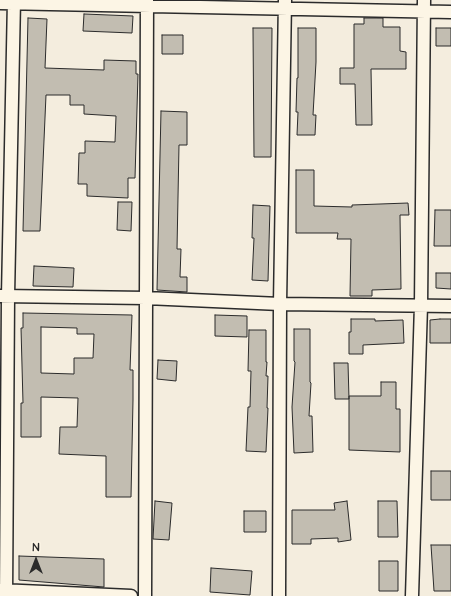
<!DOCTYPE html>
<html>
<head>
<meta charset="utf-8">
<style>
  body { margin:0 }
  #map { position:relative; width:451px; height:596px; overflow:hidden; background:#f4edde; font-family:"Architects Daughter",sans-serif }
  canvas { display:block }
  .north { position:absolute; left:16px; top:540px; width:40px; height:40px; -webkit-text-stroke:3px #fcf5e5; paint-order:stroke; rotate:0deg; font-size:11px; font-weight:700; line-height:16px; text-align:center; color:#2b2b2b }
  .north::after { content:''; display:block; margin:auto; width:14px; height:18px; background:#2b2b2b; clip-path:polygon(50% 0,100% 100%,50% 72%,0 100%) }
</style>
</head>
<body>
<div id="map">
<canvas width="451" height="596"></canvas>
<div class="north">N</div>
</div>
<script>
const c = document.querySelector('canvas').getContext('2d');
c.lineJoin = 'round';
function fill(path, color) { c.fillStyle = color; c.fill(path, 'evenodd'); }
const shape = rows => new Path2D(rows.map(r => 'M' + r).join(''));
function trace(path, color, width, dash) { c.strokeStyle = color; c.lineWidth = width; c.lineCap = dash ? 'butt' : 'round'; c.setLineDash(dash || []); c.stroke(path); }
const building = shape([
  [84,14,133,16,132,33,83,31,84,14],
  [28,18,47,19,45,68,104,70,104,60,136,61,136,74,138,74,135,178,128,178,128,198,87,196,87,184,78,184,79,153,85,153,85,141,115,142,116,116,84,114,84,105,70,105,70,95,46,95,40,231,23,231,28,18],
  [364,18,383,18,383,27,400,27,400,51,406,52,406,69,371,69,372,125,356,125,355,84,340,84,340,68,354,68,354,24,364,24,364,18],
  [253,28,272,28,271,157,254,157,253,28],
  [298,28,316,28,316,62,313,115,316,115,315,135,297,135,298,112,296,112,297,78,298,78,298,28],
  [436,28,451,28,451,46,436,46,436,28],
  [162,35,183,35,183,54,162,54,162,35],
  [161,111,187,112,187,145,179,145,177,249,181,249,180,277,187,277,187,292,157,290,161,111],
  [296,170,314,170,314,206,352,207,352,205,408,203,409,215,400,215,401,289,372,290,372,296,350,296,351,239,337,239,338,233,296,233,296,170],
  [118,202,132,202,131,231,117,230,118,202],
  [253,205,270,206,268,281,252,280,254,238,252,238,253,205],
  [435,210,451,210,451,246,434,246,435,210],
  [34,266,74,268,73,287,33,286,34,266],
  [436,273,451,273,451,289,436,288,436,273],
  [23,313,132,315,130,370,133,370,133,400,131,497,106,497,106,456,59,454,60,427,77,427,78,398,41,397,41,437,21,437,21,403,23,403,21,328,23,328,23,313],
  [41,327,77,328,77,334,94,334,93,358,74,358,74,374,41,373,41,327],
  [215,315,247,316,247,337,215,336,215,315],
  [351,319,375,319,375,321,403,320,404,343,363,345,363,354,349,354,349,332,351,332,351,319],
  [440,319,451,319,451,343,430,343,430,320,440,319],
  [294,329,310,329,310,382,311,383,309,416,312,416,313,452,294,453,292,407,295,362,294,361,294,329],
  [249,330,266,330,266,362,267,362,266,376,268,376,267,408,268,408,266,452,246,451,248,407,250,407,251,371,248,371,249,330],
  [158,360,177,361,176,381,157,379,158,360],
  [334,363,348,363,349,399,335,399,334,363],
  [381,382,396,382,396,409,400,409,400,452,349,450,349,396,381,396,381,382],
  [431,471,451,471,451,500,431,500,431,471],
  [155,501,172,503,169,540,153,539,155,501],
  [347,501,351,540,338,542,338,538,311,539,311,544,292,544,292,510,335,510,334,503,347,501],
  [378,501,397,501,398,537,378,537,378,501],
  [244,511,266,511,266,532,244,532,244,511],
  [431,545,451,545,451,591,434,591,431,545],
  [19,556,104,559,104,587,19,580,19,556],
  [379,561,398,561,398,591,379,591,379,561],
  [211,568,252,571,250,595,210,592,211,568]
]);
const minor = shape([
  [0,3,451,12],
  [1,296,146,298,280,304,451,306],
  [0,590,131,596],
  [6,596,8,296,14,0],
  [145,596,147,0],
  [279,596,280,304,285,0],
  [412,596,421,305,424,0]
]);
fill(building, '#c2bdb1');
trace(building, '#2b2b2b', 1);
trace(minor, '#2b2b2b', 15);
trace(minor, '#fcf5e5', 12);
</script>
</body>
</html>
